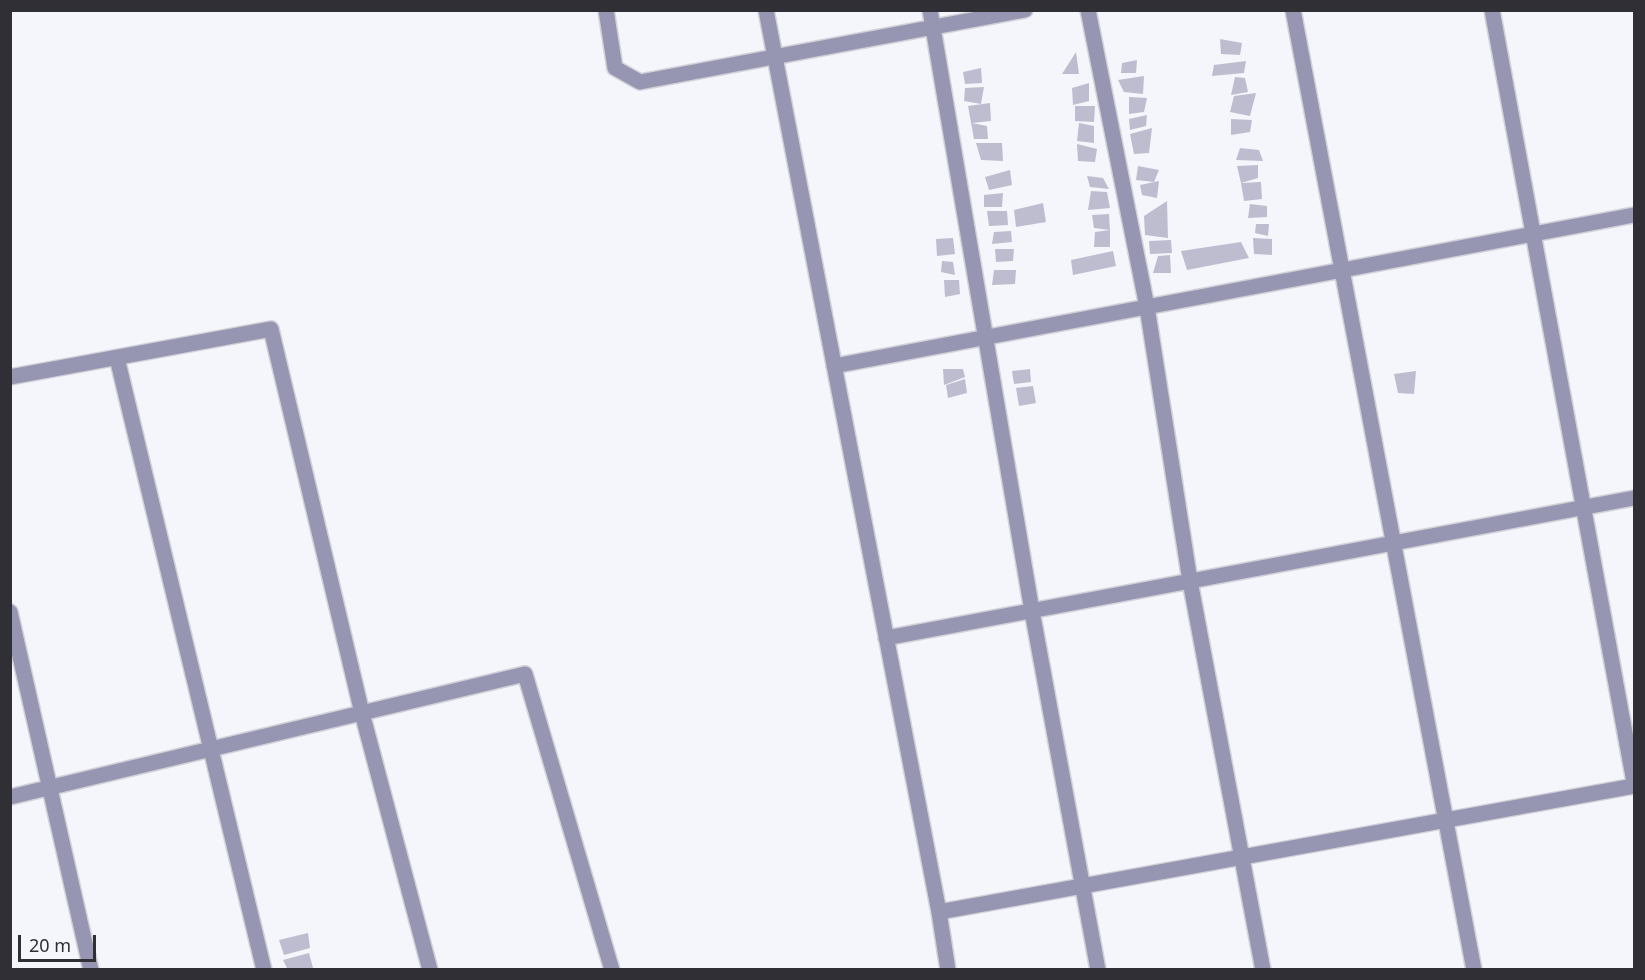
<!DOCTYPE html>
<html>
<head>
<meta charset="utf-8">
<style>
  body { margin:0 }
  #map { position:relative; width:1645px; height:980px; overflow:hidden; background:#f5f5fc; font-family:"Noto Sans",sans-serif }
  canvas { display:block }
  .frame { position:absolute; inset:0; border:12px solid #302f36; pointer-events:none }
  .scale { position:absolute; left:18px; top:935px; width:78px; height:27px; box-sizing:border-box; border:3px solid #302f36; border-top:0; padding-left:8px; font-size:18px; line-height:21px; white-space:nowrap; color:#302f36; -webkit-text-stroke:4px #f5f5fc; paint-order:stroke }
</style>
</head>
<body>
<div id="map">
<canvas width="1645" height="980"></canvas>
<div class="frame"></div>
<div class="scale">20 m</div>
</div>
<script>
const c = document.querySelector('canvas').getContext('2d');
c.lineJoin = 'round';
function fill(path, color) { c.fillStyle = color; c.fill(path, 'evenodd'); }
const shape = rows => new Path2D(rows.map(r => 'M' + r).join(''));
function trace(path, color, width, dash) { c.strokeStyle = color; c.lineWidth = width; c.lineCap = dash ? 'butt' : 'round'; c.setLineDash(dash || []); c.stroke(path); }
const building = shape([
  [1220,39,1242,43,1240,55,1221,54],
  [1076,52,1079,74,1062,74],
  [1137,60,1136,73,1121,73,1122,63],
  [1246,61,1244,73,1212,76,1214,65],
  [981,68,982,83,965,84,963,72],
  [1144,76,1143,94,1124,92,1118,80],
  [1235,77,1245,78,1248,92,1231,95],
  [1089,83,1089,101,1073,105,1072,88],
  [984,87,981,104,964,101,965,88],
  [1256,93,1250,116,1230,112,1234,96],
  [1129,97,1147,98,1144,112,1129,114],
  [990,103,991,121,972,123,987,126,988,139,974,139,968,106],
  [1075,106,1095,106,1094,122,1075,121],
  [1147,115,1146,126,1130,130,1129,119],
  [1231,119,1252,120,1250,132,1231,135],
  [1079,123,1094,126,1094,143,1077,141],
  [1152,128,1149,153,1134,154,1130,134],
  [976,143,1002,143,1003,161,981,160],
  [1077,144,1097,149,1095,162,1078,161],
  [1240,148,1259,150,1263,161,1236,160],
  [1258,165,1258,178,1241,183,1237,166],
  [1138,166,1159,170,1154,182,1136,180],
  [1010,170,1012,185,989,190,985,177],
  [1087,176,1103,178,1109,189,1090,187],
  [1159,181,1157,198,1142,195,1140,185],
  [1261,182,1262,199,1244,201,1241,183],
  [1091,191,1107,192,1110,208,1088,210],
  [1003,193,1002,207,984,207,984,195],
  [1167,201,1168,238,1145,235,1144,216],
  [1043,203,1046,222,1016,227,1014,210],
  [1250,204,1267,206,1267,217,1248,218],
  [987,211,1007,211,1008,225,989,226],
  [1109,214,1110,230,1094,228,1092,215],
  [1256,224,1269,224,1268,236,1255,233],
  [1110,230,1110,247,1094,247,1095,232],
  [1011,231,1012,242,992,244,994,232],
  [953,238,955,254,937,256,936,239],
  [1253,238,1272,239,1272,255,1254,254],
  [1171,240,1172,253,1150,254,1149,241],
  [1241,242,1249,258,1187,270,1181,251],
  [995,249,1014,249,1013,261,996,262],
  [1113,251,1116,266,1073,275,1071,260],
  [1170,255,1171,273,1153,273,1158,256],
  [942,261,953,262,955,275,941,272],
  [994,270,1016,270,1015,284,992,285],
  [944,280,959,280,960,294,945,297],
  [943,369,963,369,965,377,944,385],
  [1030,369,1031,382,1014,384,1012,371],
  [1416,371,1414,394,1398,393,1394,374],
  [965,379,967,393,948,398,946,385],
  [1033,386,1036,403,1019,406,1016,388],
  [308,933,310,948,284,955,279,940],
  [309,953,313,968,307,970,288,970,283,960]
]);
const minor = shape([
  [606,10,615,68,640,82,1025,10],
  [766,10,939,912,948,970],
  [930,10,1032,611,1098,970],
  [1088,10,1147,307,1190,581,1263,970],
  [1293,10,1474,970],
  [1492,10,1634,782],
  [117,358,264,970],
  [834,366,1634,215],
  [10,377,271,329,362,713,430,970],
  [10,612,91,970],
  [886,638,1634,498],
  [10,797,525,674,612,970],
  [939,912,1634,786]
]);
fill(building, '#bebdcf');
trace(minor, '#d2d1d8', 18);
trace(minor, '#9796b2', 15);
</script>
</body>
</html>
